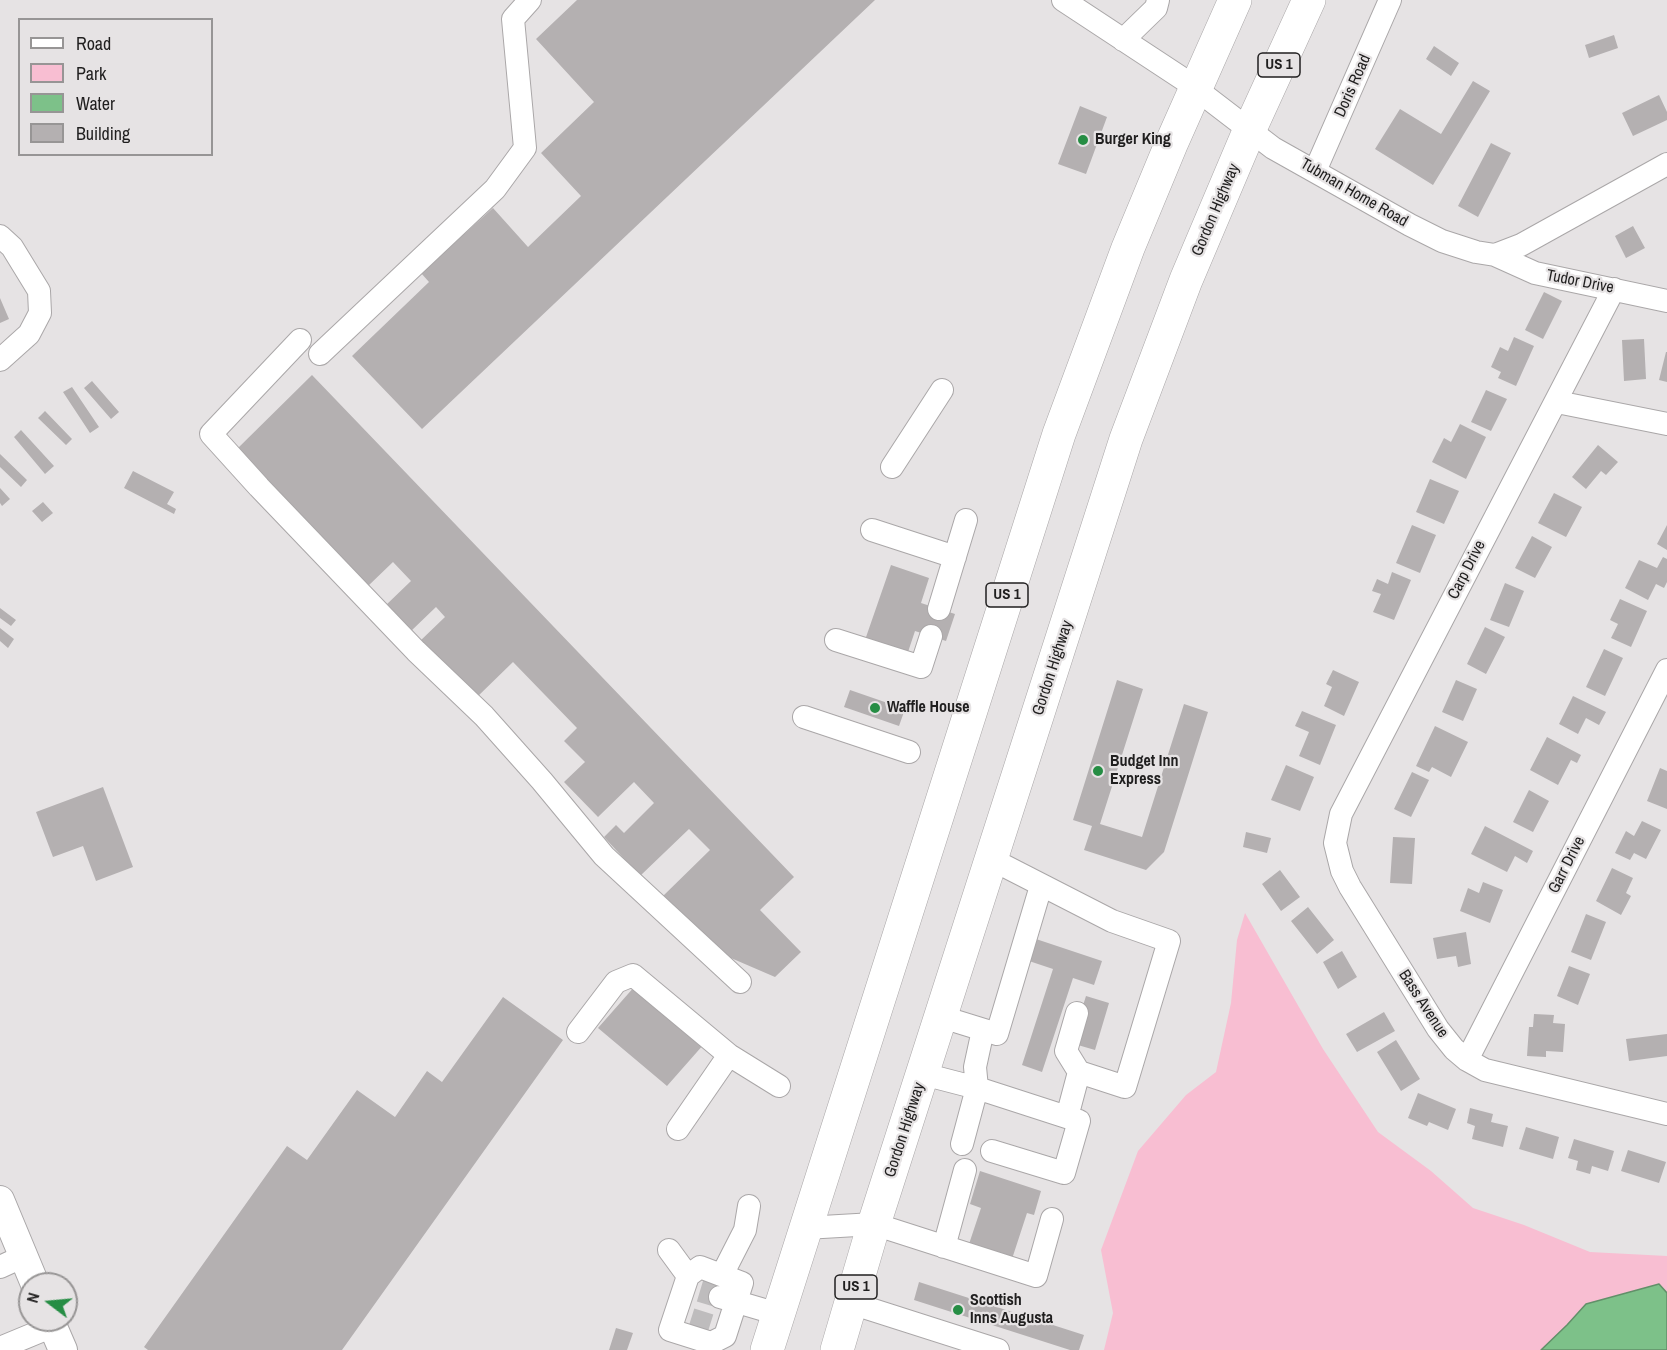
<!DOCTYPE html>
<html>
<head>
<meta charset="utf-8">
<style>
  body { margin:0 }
  #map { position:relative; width:1667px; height:1350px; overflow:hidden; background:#e6e3e4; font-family:"Archivo Narrow",sans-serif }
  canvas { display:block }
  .legend { position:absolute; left:18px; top:18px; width:195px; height:138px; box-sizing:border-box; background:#e6e3e4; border:2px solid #979595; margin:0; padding:8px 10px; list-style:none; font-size:18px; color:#201f1f }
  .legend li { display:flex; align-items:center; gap:12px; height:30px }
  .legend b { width:30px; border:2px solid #979595 }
  .north { position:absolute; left:18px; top:1272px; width:60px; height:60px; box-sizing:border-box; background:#e6e3e4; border:2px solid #979595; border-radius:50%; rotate:286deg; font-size:16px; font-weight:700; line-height:24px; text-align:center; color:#201f1f }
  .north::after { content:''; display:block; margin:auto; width:21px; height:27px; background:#268d44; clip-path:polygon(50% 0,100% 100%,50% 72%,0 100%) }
</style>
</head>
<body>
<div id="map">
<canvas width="1667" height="1350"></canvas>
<ul class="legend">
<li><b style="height:8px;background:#fff"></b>Road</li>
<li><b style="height:16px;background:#f8bed2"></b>Park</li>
<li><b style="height:16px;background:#7dc189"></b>Water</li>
<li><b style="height:16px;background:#b4b0b1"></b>Building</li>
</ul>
<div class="north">N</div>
</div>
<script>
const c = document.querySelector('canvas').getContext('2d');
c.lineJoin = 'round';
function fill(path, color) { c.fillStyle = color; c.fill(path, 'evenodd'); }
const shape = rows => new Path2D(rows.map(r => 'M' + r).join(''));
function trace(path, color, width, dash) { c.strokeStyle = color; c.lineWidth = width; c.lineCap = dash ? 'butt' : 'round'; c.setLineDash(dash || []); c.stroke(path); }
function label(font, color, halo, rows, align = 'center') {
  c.font = font + ' "Archivo Narrow",sans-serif'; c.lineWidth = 4.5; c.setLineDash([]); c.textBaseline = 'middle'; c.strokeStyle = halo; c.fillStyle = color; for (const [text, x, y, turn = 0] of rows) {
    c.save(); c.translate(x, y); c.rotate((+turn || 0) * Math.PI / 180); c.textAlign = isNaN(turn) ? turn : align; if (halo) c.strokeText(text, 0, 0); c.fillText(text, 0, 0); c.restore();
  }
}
const green = shape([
  [1245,913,1323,1049,1378,1132,1431,1171,1473,1208,1524,1225,1590,1252,1667,1256,1667,1350,1104,1350,1113,1313,1101,1250,1138,1151,1186,1095,1216,1072,1231,1003,1237,940]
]);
const water = shape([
  [1659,1284,1667,1293,1667,1350,1541,1350,1567,1325,1586,1304,1659,1284]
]);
const building = shape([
  [577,0,875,0,422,429,352,356,429,282,421,273,493,208,528,247,581,196,541,153,594,102,536,39],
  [1614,35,1618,48,1589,58,1585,45],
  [1434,46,1459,63,1451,76,1426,59],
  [1473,81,1490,91,1433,185,1375,149,1400,109,1441,134],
  [1659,95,1667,112,1667,120,1633,136,1622,113],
  [1080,106,1107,117,1086,174,1058,164],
  [1491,143,1511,153,1478,217,1458,206],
  [1633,226,1645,248,1626,258,1615,236],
  [1544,292,1562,301,1543,339,1525,330],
  [0,298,9,319,0,323],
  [1514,337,1534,346,1516,386,1498,378,1501,372,1491,367,1500,347,1508,351],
  [1644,339,1646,379,1624,381,1622,340],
  [1666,352,1667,352,1667,382,1659,380],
  [312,375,794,877,760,910,801,952,775,977,717,952,663,896,710,850,689,829,640,876,604,837,616,825,624,833,654,803,634,782,598,817,564,782,585,762,564,741,577,728,513,662,475,699,419,642,445,617,436,607,410,632,385,606,411,581,393,562,367,587,236,450],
  [92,381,119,412,111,419,84,388],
  [72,387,99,427,90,433,63,392],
  [1486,390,1507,399,1491,431,1471,422],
  [45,411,72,439,66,445,38,418],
  [1460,424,1486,437,1466,479,1432,462,1444,438,1451,442],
  [21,430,54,466,45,474,14,437],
  [1598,445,1618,462,1606,475,1601,471,1586,489,1572,477],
  [0,454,27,480,21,487,0,467],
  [133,471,174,492,167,504,176,509,174,514,124,488],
  [1430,479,1459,491,1444,524,1416,512],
  [0,488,10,499,2,506,0,503],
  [1554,493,1582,507,1566,537,1538,523],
  [43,502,53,513,42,522,32,511],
  [1412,525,1436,535,1420,573,1396,563],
  [1667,525,1667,550,1657,544],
  [1532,536,1552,547,1535,578,1515,568],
  [1663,557,1667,559,1667,582,1664,588,1656,584,1648,600,1625,588,1639,560,1657,568],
  [891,565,929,578,921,603,955,614,946,641,915,631,907,655,865,640],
  [1392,572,1411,580,1394,620,1373,612,1381,594,1372,591,1377,579,1388,584],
  [1505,583,1524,591,1509,627,1490,620],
  [1620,599,1647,611,1631,647,1611,638,1618,624,1610,620],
  [0,608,16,620,11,626,0,618],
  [1485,627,1505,637,1486,674,1467,664],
  [0,628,14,639,8,648,0,641],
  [1604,649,1623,658,1605,696,1586,687],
  [1333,670,1359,682,1344,716,1324,706,1332,687,1326,684],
  [1117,680,1143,689,1100,824,1142,837,1184,704,1208,712,1164,852,1146,870,1084,850,1092,826,1073,820],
  [1456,680,1477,689,1463,721,1442,712],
  [850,690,905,709,899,726,844,707],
  [1573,696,1606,712,1599,725,1586,718,1578,734,1559,724],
  [1302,711,1336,725,1320,765,1299,756,1309,732,1295,726],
  [1435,726,1468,742,1451,777,1432,767,1429,772,1416,766],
  [1547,737,1581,755,1577,763,1571,760,1558,785,1530,770],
  [1286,765,1314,777,1300,811,1271,800],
  [1660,768,1667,771,1667,809,1647,801],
  [1412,772,1429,780,1411,817,1394,809],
  [103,787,133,867,96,881,83,846,53,857,36,812],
  [1529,790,1549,801,1533,832,1513,822],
  [1642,821,1661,830,1646,859,1634,853,1630,860,1615,853,1626,831,1634,836],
  [1485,826,1533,851,1527,863,1515,856,1507,872,1471,854],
  [1246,832,1271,838,1267,853,1243,847],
  [1393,837,1415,838,1412,884,1390,883],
  [1612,868,1633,878,1626,893,1631,896,1621,915,1596,901],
  [1280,870,1300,897,1281,911,1262,884],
  [1483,882,1503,890,1490,923,1460,911,1468,888,1479,893],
  [1308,907,1334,940,1317,954,1291,921],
  [1586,914,1606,922,1591,960,1571,952],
  [1466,932,1471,964,1458,967,1456,956,1437,959,1433,938],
  [1030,937,1102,961,1094,985,1073,978,1042,1072,1022,1065,1053,969,1023,959],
  [1342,951,1357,977,1338,989,1323,962],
  [1569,966,1590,974,1578,1005,1557,996],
  [635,986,704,1044,667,1086,598,1028],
  [1086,996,1109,1003,1095,1050,1071,1043],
  [503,997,563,1040,342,1350,148,1350,144,1347,287,1146,307,1160,357,1090,395,1117,427,1071,442,1082],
  [1384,1012,1395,1031,1357,1052,1346,1034],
  [1534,1014,1554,1015,1553,1023,1565,1024,1563,1052,1546,1051,1546,1057,1527,1056,1529,1027,1533,1027],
  [1667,1034,1667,1056,1629,1061,1626,1039],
  [1396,1040,1420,1079,1401,1091,1377,1052],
  [1418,1093,1456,1109,1448,1130,1429,1122,1427,1126,1408,1118],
  [1470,1108,1493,1114,1491,1122,1508,1126,1503,1147,1472,1139,1475,1126,1467,1123],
  [1526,1127,1559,1137,1553,1159,1519,1149],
  [1574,1139,1614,1151,1608,1171,1592,1166,1590,1174,1576,1170,1578,1161,1568,1158],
  [1628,1150,1666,1162,1659,1183,1621,1171],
  [980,1171,1041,1191,1034,1215,1027,1213,1011,1262,968,1247,981,1208,970,1204],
  [919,1282,1084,1335,1079,1350,1070,1350,914,1300],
  [616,1328,633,1333,627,1350,609,1350]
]);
const minorTunnel = shape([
  [700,1291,720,1297],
  [691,1319,710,1325]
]);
const minor = shape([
  [1063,0,1183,79,1273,148,1410,225,1442,241,1476,252,1495,255,1521,245,1667,164],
  [1123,40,1156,8,1158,0],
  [1315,171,1390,0],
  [0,236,12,247,39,291,40,313,29,334,0,360],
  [1495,255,1535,273,1667,301],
  [1614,289,1341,814,1335,843,1342,871,1350,887,1438,1029,1454,1049,1467,1060,1485,1070,1667,1114],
  [300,340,211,434,259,487,416,651,484,716,542,781,604,856,740,982],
  [320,354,495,189,525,148,513,19,530,0],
  [1557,402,1667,424],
  [892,467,942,390],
  [872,530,955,557],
  [939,609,966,520],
  [836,640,921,667,931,636],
  [804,717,909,752],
  [991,859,1112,921,1169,941,1125,1087,1079,1072,1066,1051,1077,1013],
  [942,1017,997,1034,1041,886],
  [983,1030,975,1067,977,1088,1079,1121,1064,1173,992,1151],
  [578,1032,616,982,633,975,729,1055,779,1086],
  [1467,1060,1667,670],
  [923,1074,977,1088,962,1144],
  [1067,1117,1079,1072],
  [678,1129,729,1055],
  [805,1228,874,1224,1036,1276,1052,1219],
  [944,1247,965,1170],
  [669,1250,688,1276,700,1267,742,1283,725,1336,711,1343,670,1330,688,1276],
  [0,1267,24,1256],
  [722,1275,745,1230,749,1206],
  [720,1297,778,1314],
  [851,1303,998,1350],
  [0,1348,53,1326]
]);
const major = shape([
  [0,1200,35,1284],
  [50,1320,63,1350]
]);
const highway = shape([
  [767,1350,1059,434,1128,248,1172,142,1235,0],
  [837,1350,874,1224,1126,439,1186,280,1250,129,1309,0]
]);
const markers = [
  [1083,140,6,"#268d44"],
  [875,708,6,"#268d44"],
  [1098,771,6,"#268d44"],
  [958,1310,6,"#268d44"]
];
const shields = [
  [1279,65,42],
  [1007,595,42],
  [856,1287,42]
];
const shieldNames = [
  ["US 1",1279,65],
  ["US 1",1007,595],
  ["US 1",856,1287]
];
const streetNames = [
  ["Doris Road",1353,86,-66],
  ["Tubman Home Road",1354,193,30],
  ["Gordon Highway",1216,210,-67],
  ["Tudor Drive",1580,282,11],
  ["Carp Drive",1467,570,-63],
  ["Gordon Highway",1053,668,-72],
  ["Garr Drive",1567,865,-63],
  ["Bass Avenue",1423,1004,57],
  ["Gordon Highway",905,1130,-72]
];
const poiNames = [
  ["Burger King",1095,140],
  ["Waffle House",887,708],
  ["Budget Inn",1110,762],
  ["Express",1110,780],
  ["Scottish",970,1301],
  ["Inns Augusta",970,1319]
];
fill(green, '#f8bed2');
fill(water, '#7dc189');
trace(water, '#619069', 1.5);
fill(building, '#b4b0b1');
trace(minorTunnel, '#bebcbd', 22, [22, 11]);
trace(minor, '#aaa7a8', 24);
trace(major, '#aaa7a8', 30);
trace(highway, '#aaa7a8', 34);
trace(minor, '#fff', 22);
trace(major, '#fff', 28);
trace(highway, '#fff', 33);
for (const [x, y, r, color] of markers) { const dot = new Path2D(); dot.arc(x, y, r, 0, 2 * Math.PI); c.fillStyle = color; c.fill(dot); trace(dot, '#e6e3e4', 2); }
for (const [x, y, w] of shields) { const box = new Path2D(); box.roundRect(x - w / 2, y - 12, w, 24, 4.5); c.fillStyle = '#e6e3e4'; c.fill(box); trace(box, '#201f1f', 1.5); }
label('bold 15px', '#201f1f', null, shieldNames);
label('16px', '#201f1f', '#e6e3e4', streetNames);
label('bold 16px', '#201f1f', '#e6e3e4', poiNames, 'left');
</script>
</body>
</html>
